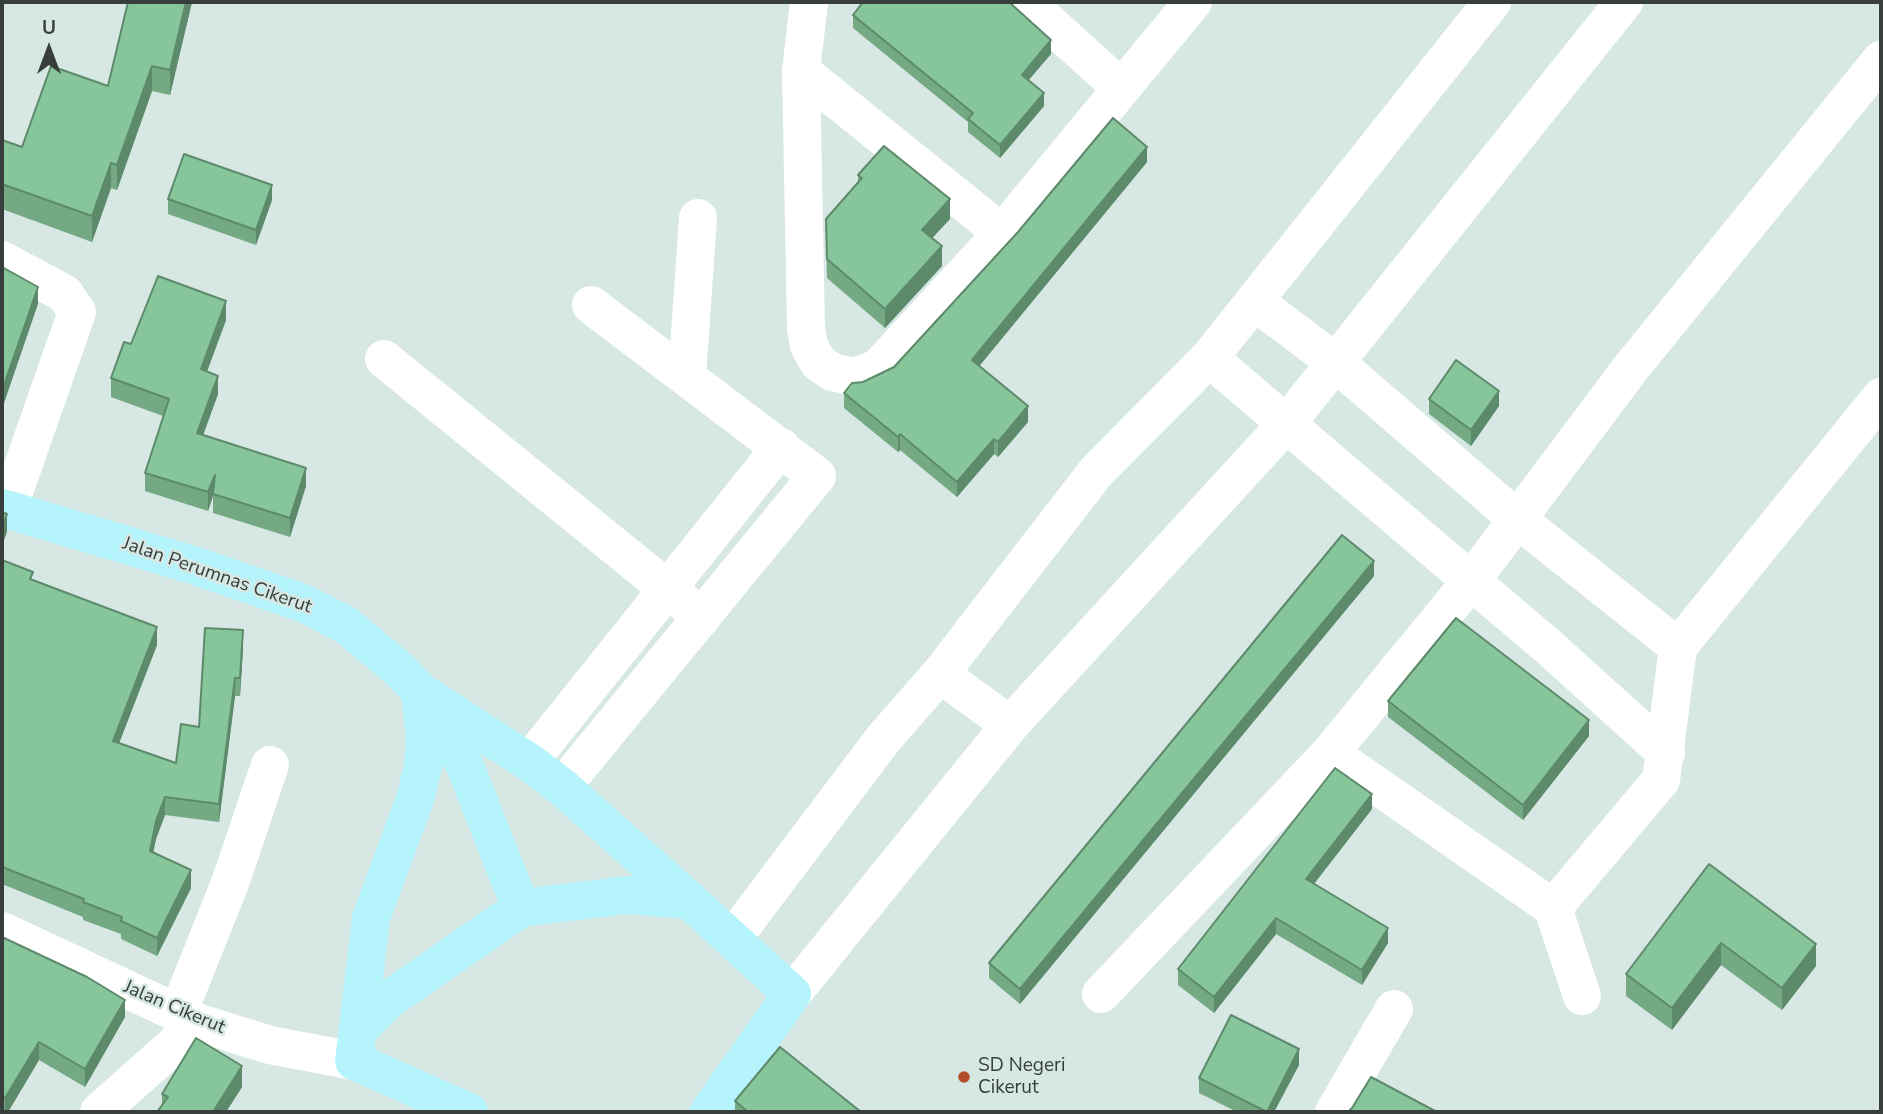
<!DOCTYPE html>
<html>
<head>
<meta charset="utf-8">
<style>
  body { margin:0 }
  #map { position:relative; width:1883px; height:1114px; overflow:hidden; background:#d6e7e4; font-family:"Nunito Sans",sans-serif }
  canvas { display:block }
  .frame { position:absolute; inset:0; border:4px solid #373e3c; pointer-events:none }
  .north { position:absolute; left:14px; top:14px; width:70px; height:70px; -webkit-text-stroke:5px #d6e7e4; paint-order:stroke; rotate:0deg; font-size:19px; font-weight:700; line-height:28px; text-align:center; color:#373e3c }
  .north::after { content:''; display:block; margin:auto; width:24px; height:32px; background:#373e3c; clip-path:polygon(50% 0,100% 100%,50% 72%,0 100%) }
</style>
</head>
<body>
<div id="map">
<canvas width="1883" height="1114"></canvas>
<div class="frame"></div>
<div class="north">U</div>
</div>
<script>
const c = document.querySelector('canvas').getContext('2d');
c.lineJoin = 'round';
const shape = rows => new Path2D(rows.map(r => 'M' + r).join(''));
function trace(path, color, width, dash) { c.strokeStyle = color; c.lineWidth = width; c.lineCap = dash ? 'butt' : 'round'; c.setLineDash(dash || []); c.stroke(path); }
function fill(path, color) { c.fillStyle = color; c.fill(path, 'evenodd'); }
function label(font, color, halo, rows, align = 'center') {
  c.font = font + ' "Nunito Sans",sans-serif'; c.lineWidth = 5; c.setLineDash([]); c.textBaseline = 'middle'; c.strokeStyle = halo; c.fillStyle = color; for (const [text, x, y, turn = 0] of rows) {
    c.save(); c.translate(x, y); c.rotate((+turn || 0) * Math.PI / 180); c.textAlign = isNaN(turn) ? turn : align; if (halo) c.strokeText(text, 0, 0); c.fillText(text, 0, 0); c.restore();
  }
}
const street = shape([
  [809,2,801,71,806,329,809,346,818,362,832,372,855,377,878,368,1002,233,1193,2],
  [1026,2,1121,88],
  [801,71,1002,233],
  [2,260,65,294,77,312,8,509],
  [1254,301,1335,362,1517,519,1678,647],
  [1209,358,1550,648,1666,753],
  [384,359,702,617],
  [687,377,698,218],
  [940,674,1010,725],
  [1330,753,1553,908],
  [529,762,781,447],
  [562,787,817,476,591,305],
  [2,931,199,1023,270,1045,354,1061],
  [733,938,884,738,940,674,1096,472,1209,358,1492,2],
  [792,994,1010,725,1287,423,1624,2],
  [1101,994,1330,753,1471,581,1630,369,1881,60],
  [1582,996,1553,908,1661,780,1678,647,1881,397],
  [179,1011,230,883,270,765],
  [99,1112,199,1023],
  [1334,1112,1394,1009]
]);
const secondary = shape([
  [2,508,193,565,303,603,346,625,401,671,420,691,465,766,521,908],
  [424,694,529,762,562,787,689,900],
  [421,700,425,740,423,766,415,799,371,918,354,1061,469,1112],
  [358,1030,388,1000,521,908,627,895,689,900,792,994,709,1112]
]);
const wall = shape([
  [192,2,170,95,152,91,117,190,111,188,92,242,2,209,2,140,22,147,108,86],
  [853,15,1051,54,1028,80,1044,106,1000,158,968,132,968,122,853,28],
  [1147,162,979,366,1028,422,998,457,994,454,957,497,900,450,898,452,844,408,844,393,863,382,894,367],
  [858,175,950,219,932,238,942,266,885,328,827,278,826,239,858,183],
  [168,199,272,200,256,245,168,214],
  [226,320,207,371,218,394,203,435,306,486,290,537,213,513,213,496,208,511,145,491,145,473,163,416,111,397,111,378,131,344],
  [1429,399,1499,406,1471,446,1429,414],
  [2,560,33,580,157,645,119,743,176,763,199,727,243,648,240,696,235,696,219,822,165,815,156,839,153,852,191,888,157,956,121,939,121,934,83,920,83,917,2,884],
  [1374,576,1020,1004,989,978,989,963],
  [1388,701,1589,736,1523,820,1388,717],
  [1372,809,1314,884,1388,943,1362,985,1276,934,1214,1013,1178,985,1178,969],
  [1709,864,1816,966,1782,1010,1721,965,1672,1030,1626,996,1626,974],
  [2,937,125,1017,85,1087,39,1060,8,1112,2,1112],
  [1299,1065,1274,1112,1237,1112,1199,1093,1199,1078],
  [242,1087,226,1112,157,1112,162,1106,162,1094],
  [735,1101,861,1112,735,1112]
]);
const shadedWall = shape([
  [186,2,192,2,170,95,170,70],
  [1051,40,1051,54,1022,88,1022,75],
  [152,66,152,91,117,190,117,165],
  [1044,93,1044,106,1000,158,1000,145],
  [1147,147,1147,162,972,375,972,360],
  [111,163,111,188,92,242,92,216],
  [272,185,272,200,256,245,256,230],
  [950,199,950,219,922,249,922,230],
  [942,246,942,266,885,328,885,309],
  [38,287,38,304,2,409,2,391],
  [226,301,226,320,201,388,201,369],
  [218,376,218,394,197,452,197,433],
  [1499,391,1499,406,1471,446,1471,430],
  [1028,406,1028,422,998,457,998,442],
  [900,434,900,450,898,452,898,437],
  [994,439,994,454,957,497,957,482],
  [306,468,306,486,290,537,290,518],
  [215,475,213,496,208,511,208,492],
  [7,514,7,532,2,546,2,528],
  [1374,561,1374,576,1020,1004,1020,989],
  [157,627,157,645,113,759,113,741],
  [243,630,243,648,240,696,240,678],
  [235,678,235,696,219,822,219,804],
  [1589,720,1589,736,1523,820,1523,805],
  [1372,794,1372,809,1306,894,1306,879],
  [165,797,165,815,156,839,150,869,150,851,156,821],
  [191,870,191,888,157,956,157,938],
  [1276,918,1276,934,1214,1013,1214,997],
  [1388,928,1388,943,1362,985,1362,970],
  [1721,943,1721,965,1672,1030,1672,1008],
  [1816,944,1816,966,1782,1010,1782,988],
  [125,1000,125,1017,85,1087,85,1069],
  [39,1042,39,1060,8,1112,5,1112,5,1098],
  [1299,1049,1299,1065,1274,1112,1267,1112],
  [242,1066,242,1087,226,1112,213,1112]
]);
const building = shape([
  [128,2,186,2,170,70,152,66,117,165,111,163,92,216,2,184,2,140,22,147,51,66,108,86,128,2],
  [863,2,1009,2,1051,40,1022,75,1044,93,1000,145,968,119,973,113,853,15,863,2],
  [1113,118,1147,147,972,360,1028,406,998,442,994,439,957,482,900,434,898,437,844,393,852,383,863,382,894,367,1018,232,1113,118],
  [884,146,950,199,922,230,942,246,885,309,827,259,826,219,862,178,858,175,884,146],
  [184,154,272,185,256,230,168,199,184,154],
  [2,267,38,287,2,391,2,267],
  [158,276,226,301,201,369,218,376,197,433,306,468,290,518,213,494,215,475,208,492,145,473,169,399,111,378,124,342,131,344,158,276],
  [1456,360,1499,391,1471,430,1429,399,1456,360],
  [2,512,7,514,2,528,2,512],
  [1342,535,1374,561,1020,989,989,963,1342,535],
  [2,560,33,572,30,579,157,627,113,741,176,763,181,724,199,727,205,628,243,630,240,678,235,678,219,804,165,797,156,821,150,851,191,870,157,938,121,921,122,917,83,902,84,899,2,867,2,560],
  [1456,618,1589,720,1523,805,1388,701,1456,618],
  [1335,768,1372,794,1306,879,1388,928,1362,970,1276,918,1214,997,1178,969,1335,768],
  [1709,864,1816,944,1782,988,1721,943,1672,1008,1626,974,1709,864],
  [2,937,87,977,125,1000,85,1069,39,1042,5,1098,2,1096,2,937],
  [1231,1015,1299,1049,1267,1112,1199,1078,1231,1015],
  [196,1038,242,1066,213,1112,157,1112,168,1097,162,1094,196,1038],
  [780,1047,861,1112,748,1112,735,1101,780,1047],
  [1371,1077,1435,1111,1434,1112,1348,1112,1352,1108,1371,1077]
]);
const markers = [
  [964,1077,7,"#b34c26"]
];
const streetNames = [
  ["Jalan Perumnas Cikerut",217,576,19],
  ["Jalan Cikerut",174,1008,23]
];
const poiNames = [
  ["SD Negeri",978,1066],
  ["Cikerut",978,1088]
];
trace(street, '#fff', 38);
trace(secondary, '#b5f4fc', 38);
fill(wall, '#74a984');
fill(shadedWall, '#5e8a6c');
fill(building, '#87c59a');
trace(building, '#5e8a6c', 2);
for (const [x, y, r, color] of markers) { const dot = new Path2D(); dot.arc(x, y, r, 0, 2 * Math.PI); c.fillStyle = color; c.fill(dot); trace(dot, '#d6e7e4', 2.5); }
label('19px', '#373e3c', '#d6e7e4', streetNames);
label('19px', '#373e3c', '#d6e7e4', poiNames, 'left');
</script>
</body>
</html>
